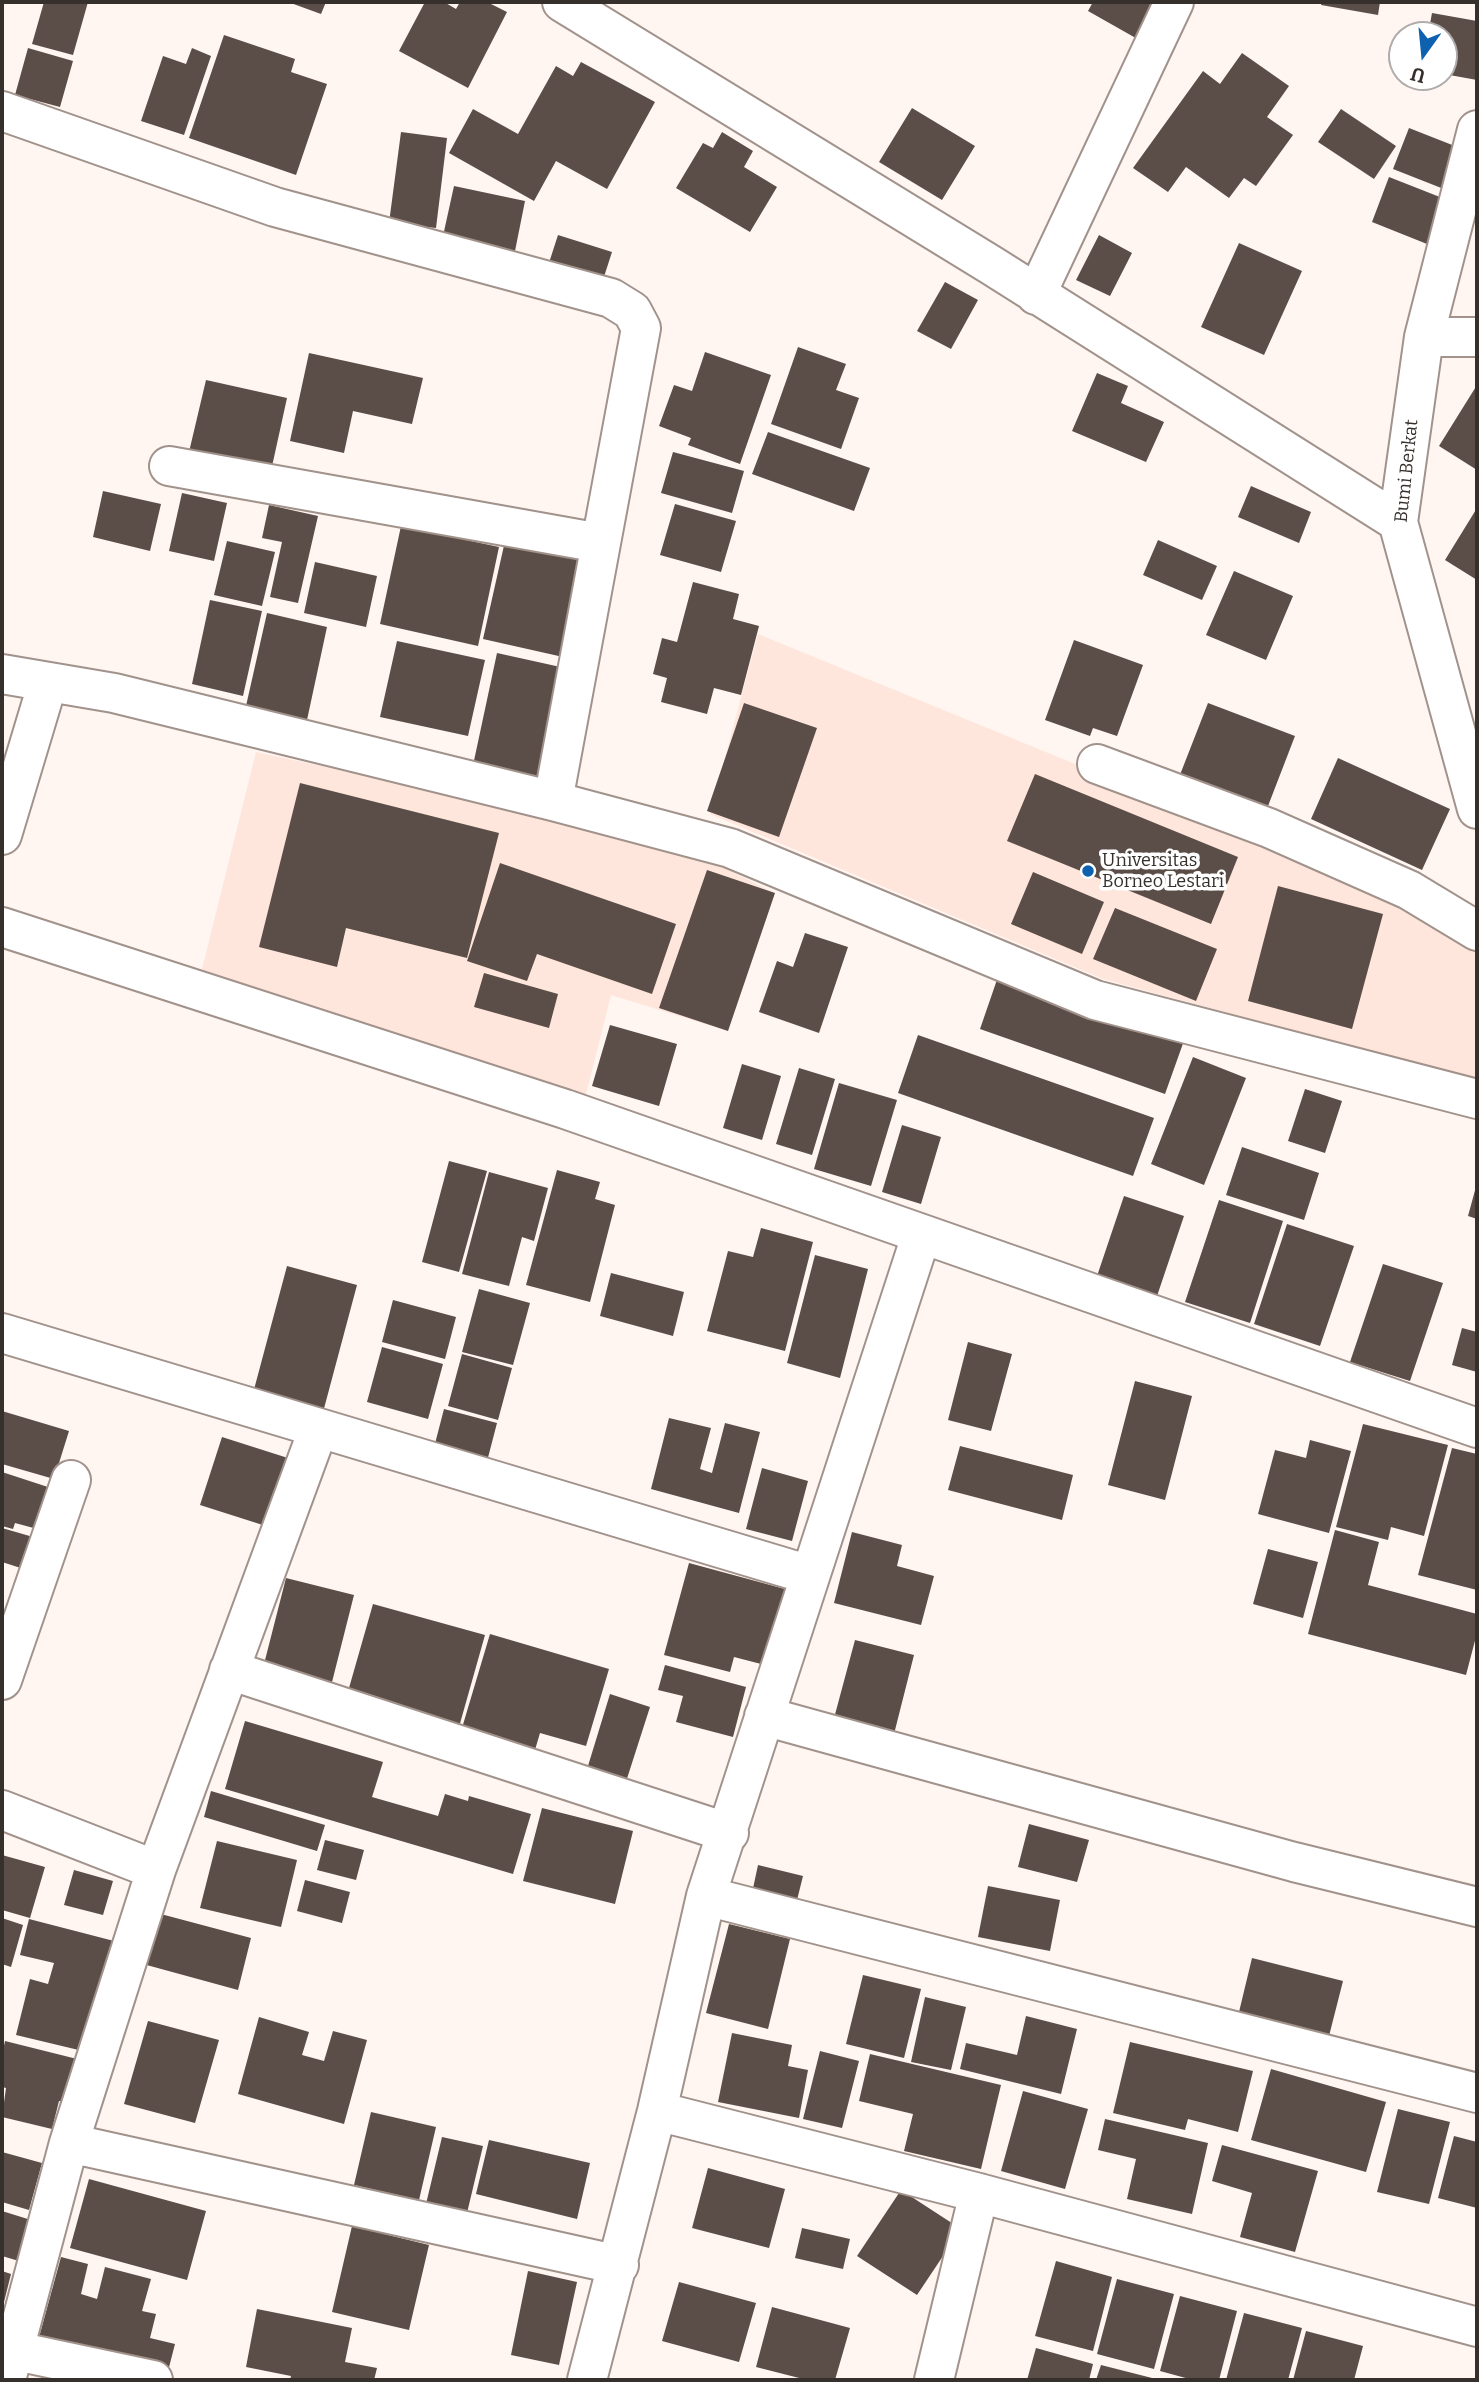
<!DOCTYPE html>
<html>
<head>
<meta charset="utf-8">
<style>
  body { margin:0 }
  #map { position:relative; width:1479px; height:2382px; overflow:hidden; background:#fff5f1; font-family:Bitter,serif }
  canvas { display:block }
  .frame { position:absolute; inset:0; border:4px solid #36302d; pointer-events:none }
  .north { position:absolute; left:1388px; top:21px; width:70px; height:70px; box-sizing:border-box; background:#fff; border:2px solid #afacab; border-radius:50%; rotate:195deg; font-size:19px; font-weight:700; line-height:28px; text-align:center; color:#36302d }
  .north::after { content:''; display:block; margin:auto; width:24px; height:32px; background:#0e61af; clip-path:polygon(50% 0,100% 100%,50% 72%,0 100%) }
</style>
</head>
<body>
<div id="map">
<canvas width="1479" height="2382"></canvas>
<div class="frame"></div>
<div class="north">U</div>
</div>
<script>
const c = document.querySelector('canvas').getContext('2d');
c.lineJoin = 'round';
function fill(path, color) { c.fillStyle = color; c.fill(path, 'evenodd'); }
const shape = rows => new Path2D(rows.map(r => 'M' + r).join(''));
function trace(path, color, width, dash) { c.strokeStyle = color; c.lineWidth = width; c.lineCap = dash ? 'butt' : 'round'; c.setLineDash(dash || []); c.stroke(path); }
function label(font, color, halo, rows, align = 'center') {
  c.font = font + ' Bitter,serif'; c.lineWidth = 7; c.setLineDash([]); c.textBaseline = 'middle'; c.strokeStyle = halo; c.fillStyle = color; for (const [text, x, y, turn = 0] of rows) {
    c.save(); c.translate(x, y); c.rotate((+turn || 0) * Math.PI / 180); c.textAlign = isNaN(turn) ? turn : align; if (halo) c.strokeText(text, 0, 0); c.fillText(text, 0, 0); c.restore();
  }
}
const built = shape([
  [758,634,1258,839,1404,902,1477,947,1477,1081,1103,979,710,814],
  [256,752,532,812,704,858,775,893,728,1031,611,995,585,1098,200,977]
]);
const building = shape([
  [44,2,88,2,73,55,32,44],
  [288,2,326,2,321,14],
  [425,2,444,2,456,9,460,2,487,2,507,12,468,88,399,51],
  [1093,2,1163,2,1141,41,1088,11],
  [1322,2,1380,2,1378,15,1321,5],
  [1432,13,1477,21,1477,80,1444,74,1444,35,1428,35],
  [224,35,295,59,291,72,327,84,296,175,189,138],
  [28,48,73,61,60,107,15,95],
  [192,48,211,56,184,135,141,121,163,56,186,64],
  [1242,53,1289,86,1267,117,1293,135,1256,186,1244,178,1229,198,1186,167,1168,192,1133,168,1203,71,1220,84],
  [581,62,655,102,607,189,556,161,534,201,449,153,473,109,518,134,556,66,573,76],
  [912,108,975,146,942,200,879,162],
  [1341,109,1396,146,1374,179,1318,142],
  [1409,128,1470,152,1454,193,1393,169],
  [401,132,447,138,436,228,389,223],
  [722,132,753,151,744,167,777,187,750,232,676,188,703,143,713,148],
  [1389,177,1450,201,1432,246,1372,222],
  [454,186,525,201,515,251,443,236],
  [558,235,612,252,601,286,547,269],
  [1099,235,1132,253,1110,296,1076,280],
  [1239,243,1302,271,1264,355,1201,327],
  [945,282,978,300,951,349,917,331],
  [798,347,846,364,836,390,859,398,841,449,771,424],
  [705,352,771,375,740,464,688,445,691,438,659,426,674,385,692,391],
  [309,353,423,378,412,424,353,411,344,453,290,441],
  [1097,373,1128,386,1121,403,1164,422,1146,462,1072,431],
  [206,380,287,398,271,471,189,452],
  [1477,385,1477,470,1439,446],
  [768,432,870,468,854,511,752,474],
  [673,452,744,471,732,513,661,493],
  [1251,486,1311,512,1299,543,1238,517],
  [103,491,161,504,150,551,93,537],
  [182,493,227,503,214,561,169,551],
  [675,504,736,521,721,572,660,555],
  [269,505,318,516,298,603,270,597,282,542,262,538],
  [1477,508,1477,580,1445,560],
  [401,526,499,547,478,646,380,624],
  [1158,540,1217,566,1202,600,1143,575],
  [227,541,275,552,262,606,214,595],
  [505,541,593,561,572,659,483,639],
  [315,562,377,576,366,627,304,613],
  [1234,571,1293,596,1266,660,1206,635],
  [693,582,739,594,733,619,759,626,741,695,714,688,707,714,661,702,667,678,653,674,662,638,677,642],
  [210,600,262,611,243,696,192,684],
  [267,613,327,627,307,720,246,706],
  [1074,640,1143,665,1117,736,1093,728,1090,736,1045,720],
  [397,641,485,660,468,736,380,717],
  [497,653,574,670,549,787,472,770],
  [744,703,817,728,779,837,707,811],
  [1208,703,1295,736,1263,819,1176,785],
  [1338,758,1450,809,1422,870,1311,819],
  [1035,774,1238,857,1211,924,1007,841],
  [300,783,499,833,467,958,346,928,337,967,259,947],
  [500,863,676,924,652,994,537,954,527,981,467,961],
  [707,870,775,893,728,1031,659,1008],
  [1033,872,1104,902,1082,954,1011,924],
  [1278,886,1383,914,1352,1029,1248,1001],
  [1115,908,1217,949,1196,1001,1093,959],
  [805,933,848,947,819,1033,759,1012,777,961,793,967],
  [1000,971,1186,1035,1165,1094,980,1029],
  [484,973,558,994,549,1028,474,1007],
  [610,1025,677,1044,659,1106,592,1086],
  [918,1035,1154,1118,1133,1176,898,1093],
  [1193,1057,1246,1078,1204,1185,1151,1164],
  [742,1064,781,1076,762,1140,723,1128],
  [799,1068,835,1079,812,1155,776,1144],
  [839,1083,897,1100,871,1186,814,1169],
  [1305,1089,1342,1101,1325,1153,1288,1141],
  [902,1125,941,1137,921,1204,882,1192],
  [1242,1147,1319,1173,1304,1220,1226,1195],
  [449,1161,487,1171,459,1272,422,1262],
  [557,1170,600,1182,595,1199,615,1205,590,1302,526,1285],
  [489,1172,548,1188,534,1241,522,1237,509,1286,462,1274],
  [1477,1183,1477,1219,1468,1216],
  [1124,1196,1184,1216,1156,1299,1096,1279],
  [1219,1200,1283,1221,1250,1323,1185,1302],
  [1287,1224,1354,1246,1320,1346,1254,1324],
  [761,1228,813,1242,785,1351,707,1331,728,1251,753,1257],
  [815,1255,868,1269,840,1378,787,1363],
  [1383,1264,1443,1283,1410,1381,1350,1362],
  [287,1266,357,1285,322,1416,252,1397],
  [611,1273,684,1292,673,1336,600,1316],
  [479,1289,530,1303,513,1365,462,1352],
  [393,1300,456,1317,445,1359,382,1342],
  [1462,1328,1477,1332,1477,1372,1452,1365],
  [968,1342,1012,1354,991,1431,948,1420],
  [382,1347,443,1364,428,1419,367,1402],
  [462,1354,512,1368,498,1420,448,1406],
  [1135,1381,1192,1396,1165,1500,1108,1485],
  [444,1409,497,1423,484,1473,431,1459],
  [2,1411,69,1431,54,1479,2,1464],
  [669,1418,711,1428,700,1469,712,1473,725,1423,760,1432,739,1513,651,1489],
  [1363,1424,1448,1445,1424,1536,1391,1527,1388,1540,1336,1527],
  [222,1437,291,1459,269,1527,200,1505],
  [1310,1440,1351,1451,1329,1533,1258,1514,1275,1450,1306,1458],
  [960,1446,1073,1475,1062,1520,948,1490],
  [1452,1448,1477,1454,1477,1590,1418,1575],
  [762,1468,808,1481,792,1541,746,1529],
  [2,1472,54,1489,41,1530,15,1523,13,1529,2,1526],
  [2,1528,40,1539,30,1571,2,1562],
  [1335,1530,1379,1542,1368,1585,1477,1614,1477,1633,1466,1675,1308,1634],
  [852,1532,902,1545,897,1566,934,1576,921,1625,834,1603],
  [1268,1549,1318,1562,1303,1618,1253,1604],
  [689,1563,785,1589,765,1665,734,1657,730,1672,664,1655],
  [286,1578,354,1595,331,1686,263,1668],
  [373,1604,485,1635,459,1727,347,1695],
  [490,1634,609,1669,586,1746,540,1733,532,1760,459,1738],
  [855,1640,914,1655,893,1738,833,1722],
  [665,1665,746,1687,733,1737,676,1722,683,1696,658,1690],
  [610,1694,650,1707,623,1791,584,1779],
  [245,1721,383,1762,372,1797,438,1816,445,1794,468,1801,469,1796,531,1814,513,1874,225,1789],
  [211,1791,325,1825,317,1851,204,1817],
  [542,1808,633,1831,615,1904,523,1881],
  [1029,1824,1089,1840,1077,1882,1018,1867],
  [325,1840,364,1850,356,1880,317,1870],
  [217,1841,297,1860,281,1927,200,1908],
  [2,1855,45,1867,30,1918,2,1910],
  [758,1865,803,1876,796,1904,752,1893],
  [74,1870,113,1881,103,1915,64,1905],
  [305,1880,350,1892,342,1923,297,1911],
  [988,1886,1060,1900,1050,1951,978,1937],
  [157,1913,251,1938,238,1990,143,1964],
  [2,1918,23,1925,11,1967,2,1964],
  [29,1919,114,1941,87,2052,16,2035,30,1979,48,1984,54,1963,20,1955],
  [729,1924,790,1939,768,2029,706,2013],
  [1252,1958,1343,1981,1329,2036,1239,2012],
  [863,1975,921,1989,904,2058,846,2044],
  [925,1997,966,2007,951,2070,911,2062],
  [1026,2016,1077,2029,1061,2094,960,2069,966,2043,1017,2055],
  [259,2017,309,2032,302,2055,324,2061,333,2031,367,2040,344,2124,238,2094],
  [148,2021,219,2040,195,2123,124,2104],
  [732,2033,792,2045,788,2066,808,2070,799,2118,718,2102],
  [5,2041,77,2059,67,2103,59,2101,52,2129,2,2117,6,2088,2,2087,2,2055],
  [1130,2042,1253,2071,1238,2132,1188,2119,1185,2130,1113,2113],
  [820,2051,859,2061,842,2128,803,2119],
  [870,2054,1001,2085,981,2169,904,2151,913,2114,859,2101],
  [1271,2069,1386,2102,1366,2172,1251,2140],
  [1023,2091,1088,2109,1065,2189,1001,2171],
  [1398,2109,1450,2122,1429,2204,1377,2192],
  [371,2112,436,2127,419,2200,354,2185],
  [1105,2119,1208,2143,1192,2214,1127,2199,1136,2159,1098,2150],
  [1454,2136,1477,2142,1477,2208,1438,2198],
  [442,2137,483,2146,467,2213,426,2204],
  [489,2140,590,2163,577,2219,476,2194],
  [1222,2145,1318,2171,1295,2252,1240,2237,1252,2193,1212,2181],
  [2,2152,42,2163,29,2210,2,2202],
  [708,2168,785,2189,769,2248,692,2228],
  [89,2179,206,2211,187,2280,70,2248],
  [901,2190,961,2229,917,2295,857,2256],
  [2,2211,31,2220,19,2261,2,2256],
  [352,2226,429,2245,409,2330,332,2312],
  [802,2228,850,2239,843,2269,795,2258],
  [61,2257,88,2264,81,2294,97,2299,105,2267,151,2279,142,2311,156,2314,150,2338,175,2344,167,2375,38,2341],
  [1056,2261,1112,2277,1093,2351,1035,2336],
  [2,2271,11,2274,3,2306,2,2306],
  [528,2271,577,2282,559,2365,511,2355],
  [1117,2279,1174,2294,1154,2369,1097,2354],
  [679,2282,756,2303,739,2362,662,2341],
  [1180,2296,1237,2311,1219,2380,1193,2380,1160,2371],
  [772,2307,850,2328,835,2380,807,2380,756,2367],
  [257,2309,352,2328,345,2362,377,2368,374,2380,290,2380,291,2376,246,2367],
  [1244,2313,1302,2328,1288,2380,1226,2380],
  [1306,2331,1363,2346,1354,2380,1293,2380],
  [1036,2348,1093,2364,1089,2380,1027,2380],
  [1101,2365,1156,2379,1156,2380,1096,2380]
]);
const minor = shape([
  [562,2,991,265,1398,522],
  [2,111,275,207,611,298,632,311,641,328,553,801],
  [1477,130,1424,337,1398,522,1477,809],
  [1036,295,1174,2],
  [1424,337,1477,337],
  [169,466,600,543],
  [2,674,114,693,553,801,730,848,1095,1000,1477,1099],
  [1097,764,1269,828,1409,890,1477,931],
  [2,835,48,682],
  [2,927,565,1109,1477,1428],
  [2,1333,810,1575],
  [229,1670,729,1833],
  [2,1680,71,1480],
  [764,1716,1294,1862,1477,1907],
  [2,1810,156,1870],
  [706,1896,1477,2093],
  [657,2111,979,2193,1477,2327],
  [69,2143,619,2265],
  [2,2348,153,2380],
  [6,2380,69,2143,156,1870,318,1430],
  [587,2380,657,2111,706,1896,921,1236],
  [934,2380,979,2193]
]);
const markers = [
  [1088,871,7,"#0e61af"]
];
const streetNames = [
  ["Bumi Berkat",1407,471,-84]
];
const poiNames = [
  ["Universitas",1102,861],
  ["Borneo Lestari",1102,882]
];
fill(built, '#ffe6dc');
fill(building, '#5b4e48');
trace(minor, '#a1928b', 42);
trace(minor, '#fff', 38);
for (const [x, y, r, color] of markers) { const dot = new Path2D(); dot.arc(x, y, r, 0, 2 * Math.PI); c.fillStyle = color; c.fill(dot); trace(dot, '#fff', 2.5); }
label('18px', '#36302d', '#fff', streetNames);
label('18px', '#36302d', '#fff', poiNames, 'left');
</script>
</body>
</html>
